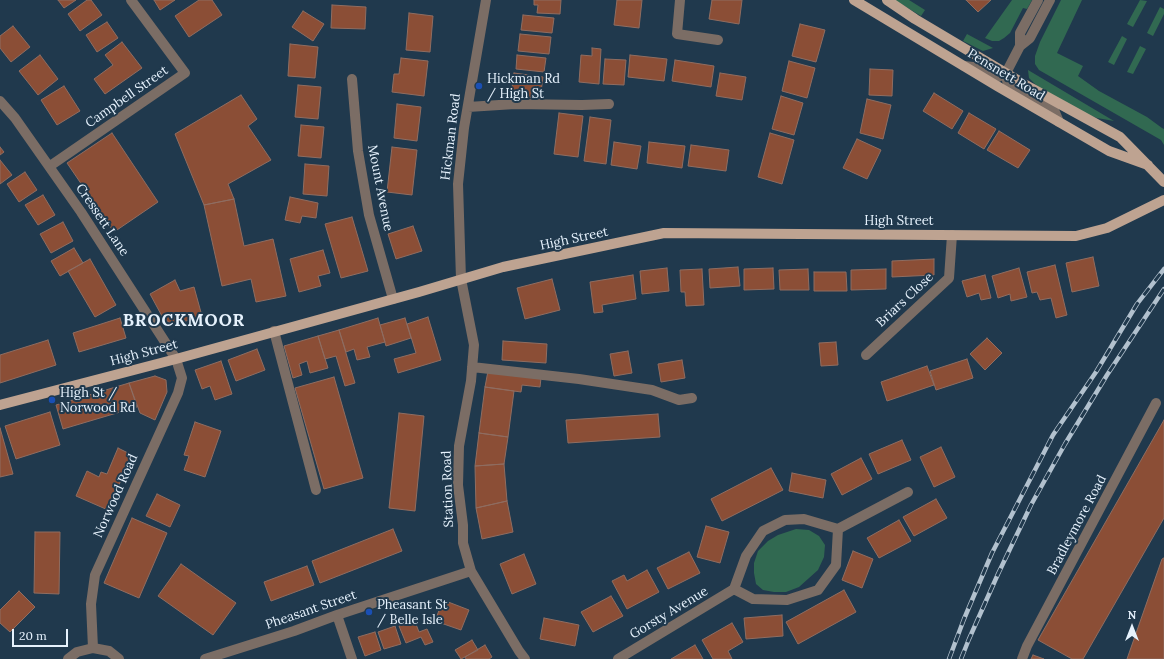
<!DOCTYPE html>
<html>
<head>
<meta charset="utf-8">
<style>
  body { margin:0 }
  #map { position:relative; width:1164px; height:659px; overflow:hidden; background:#20394d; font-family:Lora,serif }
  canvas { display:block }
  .north { position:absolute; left:1112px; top:607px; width:40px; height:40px; -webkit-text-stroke:3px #20394d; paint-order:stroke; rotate:0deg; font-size:11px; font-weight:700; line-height:16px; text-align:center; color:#e6f2fd }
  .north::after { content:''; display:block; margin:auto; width:14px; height:18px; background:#e6f2fd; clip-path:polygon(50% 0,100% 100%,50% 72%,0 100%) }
  .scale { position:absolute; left:12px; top:629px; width:56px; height:18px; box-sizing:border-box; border:2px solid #e6f2fd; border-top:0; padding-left:5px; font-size:12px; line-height:14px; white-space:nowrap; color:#e6f2fd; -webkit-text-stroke:3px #20394d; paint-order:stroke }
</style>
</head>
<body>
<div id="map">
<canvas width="1164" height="659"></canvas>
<div class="north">N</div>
<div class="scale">20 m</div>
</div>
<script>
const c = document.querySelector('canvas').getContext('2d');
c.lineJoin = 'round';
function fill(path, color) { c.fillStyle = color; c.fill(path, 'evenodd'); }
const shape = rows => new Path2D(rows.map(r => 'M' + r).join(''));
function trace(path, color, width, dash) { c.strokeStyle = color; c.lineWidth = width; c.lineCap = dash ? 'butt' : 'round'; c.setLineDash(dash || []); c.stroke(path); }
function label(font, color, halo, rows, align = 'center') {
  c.font = font + ' Lora,serif'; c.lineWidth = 4; c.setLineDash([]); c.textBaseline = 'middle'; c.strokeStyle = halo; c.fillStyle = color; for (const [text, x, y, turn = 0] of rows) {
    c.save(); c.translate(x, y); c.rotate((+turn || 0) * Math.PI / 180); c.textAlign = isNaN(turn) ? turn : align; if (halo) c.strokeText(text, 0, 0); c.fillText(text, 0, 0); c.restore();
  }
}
const green = shape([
  [896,0,909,0,925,10,921,16,896,1],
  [1012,0,1032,0,1027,9,1023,8,1010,33,1004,38,999,41,992,41,985,38],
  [1061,0,1082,0,1057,53,1083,66,1078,76,1099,91,1147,117,1162,128,1164,129,1164,145,1161,140,1039,70,1035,64,1035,56,1040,42],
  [1140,0,1147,1,1133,27,1127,24],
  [1160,7,1164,9,1164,14,1153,36,1147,33],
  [967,34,993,48,983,51,963,41],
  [1122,36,1127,39,1114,65,1108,62],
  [1140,46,1146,49,1133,74,1127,72],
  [1028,70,1114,121,1097,118,1081,112,1043,90,1035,84,1029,78],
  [796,529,809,530,819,536,825,545,824,557,818,570,799,587,786,592,774,592,763,590,756,584,754,573,754,563,758,551,768,541,778,535]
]);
const building = shape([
  [58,0,76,0,64,8,58,0],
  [87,0,91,0,102,15,80,31,68,14,87,0],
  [154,0,175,0,160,10,154,0],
  [199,0,212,0,222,15,189,37,175,16,199,0],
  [534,0,561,0,560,14,537,13,538,5,534,5,534,0],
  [617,0,642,0,639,28,614,25,617,0],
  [712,0,742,0,739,24,709,19,712,0],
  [966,0,991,0,978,12,966,0],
  [332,5,366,7,365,29,331,28,332,5],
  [303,11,324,24,313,41,292,27,303,11],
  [409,13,433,16,430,52,406,50,409,13],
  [523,15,554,18,552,33,521,30,523,15],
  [107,22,118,38,97,52,86,35,107,22],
  [800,24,825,30,816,62,792,56,800,24],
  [13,26,30,47,11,62,0,48,0,36,13,26],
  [520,34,551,37,549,54,518,51,520,34],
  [122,42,142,68,105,94,94,79,113,65,105,55,122,42],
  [290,44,318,47,315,78,288,76,290,44],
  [592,48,601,49,599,84,579,82,581,55,592,56,592,48],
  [40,55,58,79,38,95,19,71,40,55],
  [517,55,546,58,544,72,516,69,517,55],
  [630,55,667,59,664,81,628,77,630,55],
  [401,58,428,61,424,96,392,92,394,74,399,74,401,58],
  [605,59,626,60,624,85,603,84,605,59],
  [675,60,714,66,711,87,672,81,675,60],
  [789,61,815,68,807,98,782,91,789,61],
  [870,69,893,70,892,96,869,95,870,69],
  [514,73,543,77,540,99,511,95,514,73],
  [720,73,746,77,742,100,716,96,720,73],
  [298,85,321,87,318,119,295,117,298,85],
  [64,86,80,111,57,125,41,100,64,86],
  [934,93,963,111,952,129,923,111,934,93],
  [241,95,257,119,248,126,271,160,228,184,234,199,204,205,175,134,241,95],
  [781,96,803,103,794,135,772,129,781,96],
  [867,99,891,105,883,139,860,133,867,99],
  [397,104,421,107,417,141,394,138,397,104],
  [559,113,583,116,578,157,554,154,559,113],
  [969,113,996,129,984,149,958,133,969,113],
  [590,117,611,120,606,164,584,161,590,117],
  [301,125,324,127,321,158,298,156,301,125],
  [999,131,1030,150,1018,168,987,150,999,131],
  [112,133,158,202,114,232,67,163,112,133],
  [770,133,794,140,782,184,758,177,770,133],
  [857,139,881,150,867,179,843,168,857,139],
  [614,142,641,146,637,169,611,165,614,142],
  [649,142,685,146,682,168,647,163,649,142],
  [691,145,729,150,726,171,688,166,691,145],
  [0,147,4,152,0,155,0,147],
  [392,147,417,150,412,195,387,192,392,147],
  [0,160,12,175,0,184,0,160],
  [305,164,329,166,327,196,303,194,305,164],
  [25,172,37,190,19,202,7,184,25,172],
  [43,195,55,215,38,225,25,205,43,195],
  [290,197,318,203,316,218,302,216,300,223,285,220,290,197],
  [234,199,244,246,273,239,286,296,256,302,251,279,222,286,204,205,234,199],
  [352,217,368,271,341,278,325,224,352,217],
  [63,222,73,241,51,253,40,234,63,222],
  [413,226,422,251,396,259,388,234,413,226],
  [74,248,83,263,60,276,51,261,74,248],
  [323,250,330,273,318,276,321,286,299,292,290,259,323,250],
  [1093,257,1099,286,1072,292,1066,263,1093,257],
  [90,259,116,305,95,317,68,271,90,259],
  [934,259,934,275,892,277,892,261,934,259],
  [1055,265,1067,315,1056,318,1051,298,1040,300,1037,292,1032,293,1027,272,1055,265],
  [738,267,740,286,710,288,709,269,738,267],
  [667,268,669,291,642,294,640,271,667,268],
  [773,268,774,289,744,290,744,269,773,268],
  [1019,268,1027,297,1011,301,1010,294,998,298,992,276,1019,268],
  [702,269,704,305,686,306,685,292,681,292,680,270,702,269],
  [808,269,809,290,780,290,779,270,808,269],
  [886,269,886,289,851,290,851,270,886,269],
  [814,272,846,272,847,291,814,291,814,272],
  [633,275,636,299,602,305,603,312,594,313,590,282,633,275],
  [985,275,991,298,981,300,979,293,967,297,962,281,985,275],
  [552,279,560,310,525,319,517,288,552,279],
  [175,280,180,291,194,287,202,316,173,325,163,318,150,294,175,280],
  [428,317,441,360,398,373,394,359,416,353,407,324,428,317],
  [120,318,126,338,79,352,73,333,120,318],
  [378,318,385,342,367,347,370,357,357,360,354,349,346,352,339,330,378,318],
  [405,318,411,338,386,346,380,325,405,318],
  [339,330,355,383,345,386,336,356,325,359,318,336,339,330],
  [318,336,328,368,310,373,307,361,299,364,302,375,293,378,284,346,318,336],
  [987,338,1002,353,985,370,970,354,987,338],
  [48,340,56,365,0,383,0,355,48,340],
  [503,341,547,344,546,363,502,360,503,341],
  [836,342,838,365,821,366,819,343,836,342],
  [257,349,265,370,236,381,228,360,257,349],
  [628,351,632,373,614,376,610,354,628,351],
  [967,359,973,378,936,390,930,371,967,359],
  [682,360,685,378,661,382,658,364,682,360],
  [221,361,232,394,215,400,210,386,202,389,195,370,221,361],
  [927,366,934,385,887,401,881,382,927,366],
  [488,371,541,378,540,387,522,385,521,392,485,387,488,371],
  [155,376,166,380,167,392,155,420,140,413,129,383,155,376],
  [334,377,363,478,324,489,295,388,334,377],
  [129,383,137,407,63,429,56,405,129,383],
  [485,387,514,391,508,437,479,433,485,387],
  [50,412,60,445,16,459,5,426,50,412],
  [399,413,424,416,415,511,389,508,399,413],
  [658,414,660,437,568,443,566,420,658,414],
  [1164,420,1164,518,1083,659,1072,659,1038,640,1164,420],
  [195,422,221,431,205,477,184,470,189,456,184,455,195,422],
  [0,428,13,474,0,477,0,428],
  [479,433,508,437,504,464,475,466,479,433],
  [902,440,911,460,878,474,869,454,902,440],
  [941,447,955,477,934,487,920,457,941,447],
  [118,448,132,455,108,510,76,496,87,471,99,477,101,472,107,474,118,448],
  [861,458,872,479,842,495,831,474,861,458],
  [504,464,507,501,476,508,475,466,504,464],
  [771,468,783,490,722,521,711,499,771,468],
  [792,473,826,480,823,498,789,491,792,473],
  [157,494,180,505,170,527,146,516,157,494],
  [936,499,947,518,914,536,903,517,936,499],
  [507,501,513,532,482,539,476,508,507,501],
  [132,518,167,533,139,598,104,583,132,518],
  [899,520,911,541,879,558,867,538,899,520],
  [706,526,729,532,720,563,697,557,706,526],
  [393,529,402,551,320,583,312,561,393,529],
  [35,532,60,532,59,594,34,593,35,532],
  [853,551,873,559,862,588,842,580,853,551],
  [689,552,700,573,668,589,657,568,689,552],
  [524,554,536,584,512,594,500,564,524,554],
  [1164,558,1164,659,1127,659,1162,559,1164,558],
  [181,564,236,603,213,635,158,596,181,564],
  [307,566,314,585,271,601,264,582,307,566],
  [647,570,659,592,627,609,612,581,624,575,627,581,647,570],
  [844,590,856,612,798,644,786,622,844,590],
  [19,591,35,607,10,632,0,623,0,610,19,591],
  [611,596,623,616,593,632,581,612,611,596],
  [443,600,469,610,461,630,435,621,443,600],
  [782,615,783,636,746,639,744,618,782,615],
  [544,618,579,625,575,646,540,639,544,618],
  [414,619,419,632,427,629,433,642,425,645,421,637,406,643,399,626,414,619],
  [732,623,743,642,728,651,732,659,713,659,702,640,732,623],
  [395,626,401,644,384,649,378,632,395,626],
  [375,632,381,650,365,656,358,637,375,632],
  [472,640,478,650,461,659,455,650,472,640],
  [485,645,492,657,489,659,466,659,465,657,485,645],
  [695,645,703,659,671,659,695,645],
  [1033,655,1044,659,1031,659,1033,655]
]);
const minor = shape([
  [486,0,464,128,458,184,461,279,474,345,471,381,459,446,458,485,463,525,463,543,471,571,519,651,525,659],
  [680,0,677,34,718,40],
  [1050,0,1030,38,1020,46,1006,73,1007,81,1054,110,1059,122],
  [1020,46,1020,33,1038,0],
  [964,66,982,68,998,77,1006,73],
  [352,79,358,151,369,215,393,299],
  [0,101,15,118,81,212,176,359,182,378,178,393,95,575,91,604,93,648],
  [468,107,515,104,582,105,609,104],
  [50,166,185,73,131,0],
  [274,331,316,490],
  [866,355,949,278,952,235],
  [472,367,579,379,652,390,679,400,692,398],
  [734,589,753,599,787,600,818,590,836,565,838,529],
  [337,615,352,659],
  [68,659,77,652,93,648,109,651,119,659],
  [205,659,294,631,337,615,471,571],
  [618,659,734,589,746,556,763,531,785,520,804,519,838,529,908,492],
  [1022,659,1027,646,1156,403]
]);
const major = shape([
  [854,0,997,86,1109,151,1148,165],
  [887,0,915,19,1031,88,1120,137,1164,182],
  [0,405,176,359,419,292,503,267,664,233,1076,236,1107,228,1164,200]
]);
const rail = shape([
  [949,659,964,619,992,553,1053,435,1096,372,1137,304,1164,269],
  [961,659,969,639,998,574,1031,505,1065,444,1107,375,1164,289]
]);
const markers = [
  [479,86,4,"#1a4fb4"],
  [52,400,4,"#1a4fb4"],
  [369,612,4,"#1a4fb4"]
];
const streetNames = [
  ["Pensnett Road",1006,75,31],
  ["Campbell Street",127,97,-35],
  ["Hickman Road",451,137,-83],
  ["Mount Avenue",380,188,79],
  ["Cressett Lane",102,220,56],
  ["High Street",899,221],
  ["High Street",574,239,-12],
  ["Briars Close",905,300,-43],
  ["High Street",144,353,-15],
  ["Station Road",448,489,-92],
  ["Norwood Road",116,496,-66],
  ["Bradleymore Road",1077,525,-62],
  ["Pheasant Street",311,610,-19],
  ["Gorsty Avenue",669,613,-31]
];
const poiNames = [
  ["Hickman Rd",487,79],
  ["/ High St",487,94],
  ["High St /",60,393],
  ["Norwood Rd",60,408],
  ["Pheasant St",377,605],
  ["/ Belle Isle",377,620]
];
const districtNames = [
  ["BROCKMOOR",184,321]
];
fill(green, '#316951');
fill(building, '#8b4e36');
trace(building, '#8f6d61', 1);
trace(minor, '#7b6d65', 10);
trace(major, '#bea391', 10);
trace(rail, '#b2c1ce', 4.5);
trace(rail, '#20394d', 3, [9]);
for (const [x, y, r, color] of markers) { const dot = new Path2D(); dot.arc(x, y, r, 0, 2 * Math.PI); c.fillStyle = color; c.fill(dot); trace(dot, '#20394d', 1.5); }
label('13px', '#e6f2fd', '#20394d', streetNames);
label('13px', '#e6f2fd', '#20394d', poiNames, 'left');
c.letterSpacing = '1px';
label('bold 17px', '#e6f2fd', '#20394d', districtNames);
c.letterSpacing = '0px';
</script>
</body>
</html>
